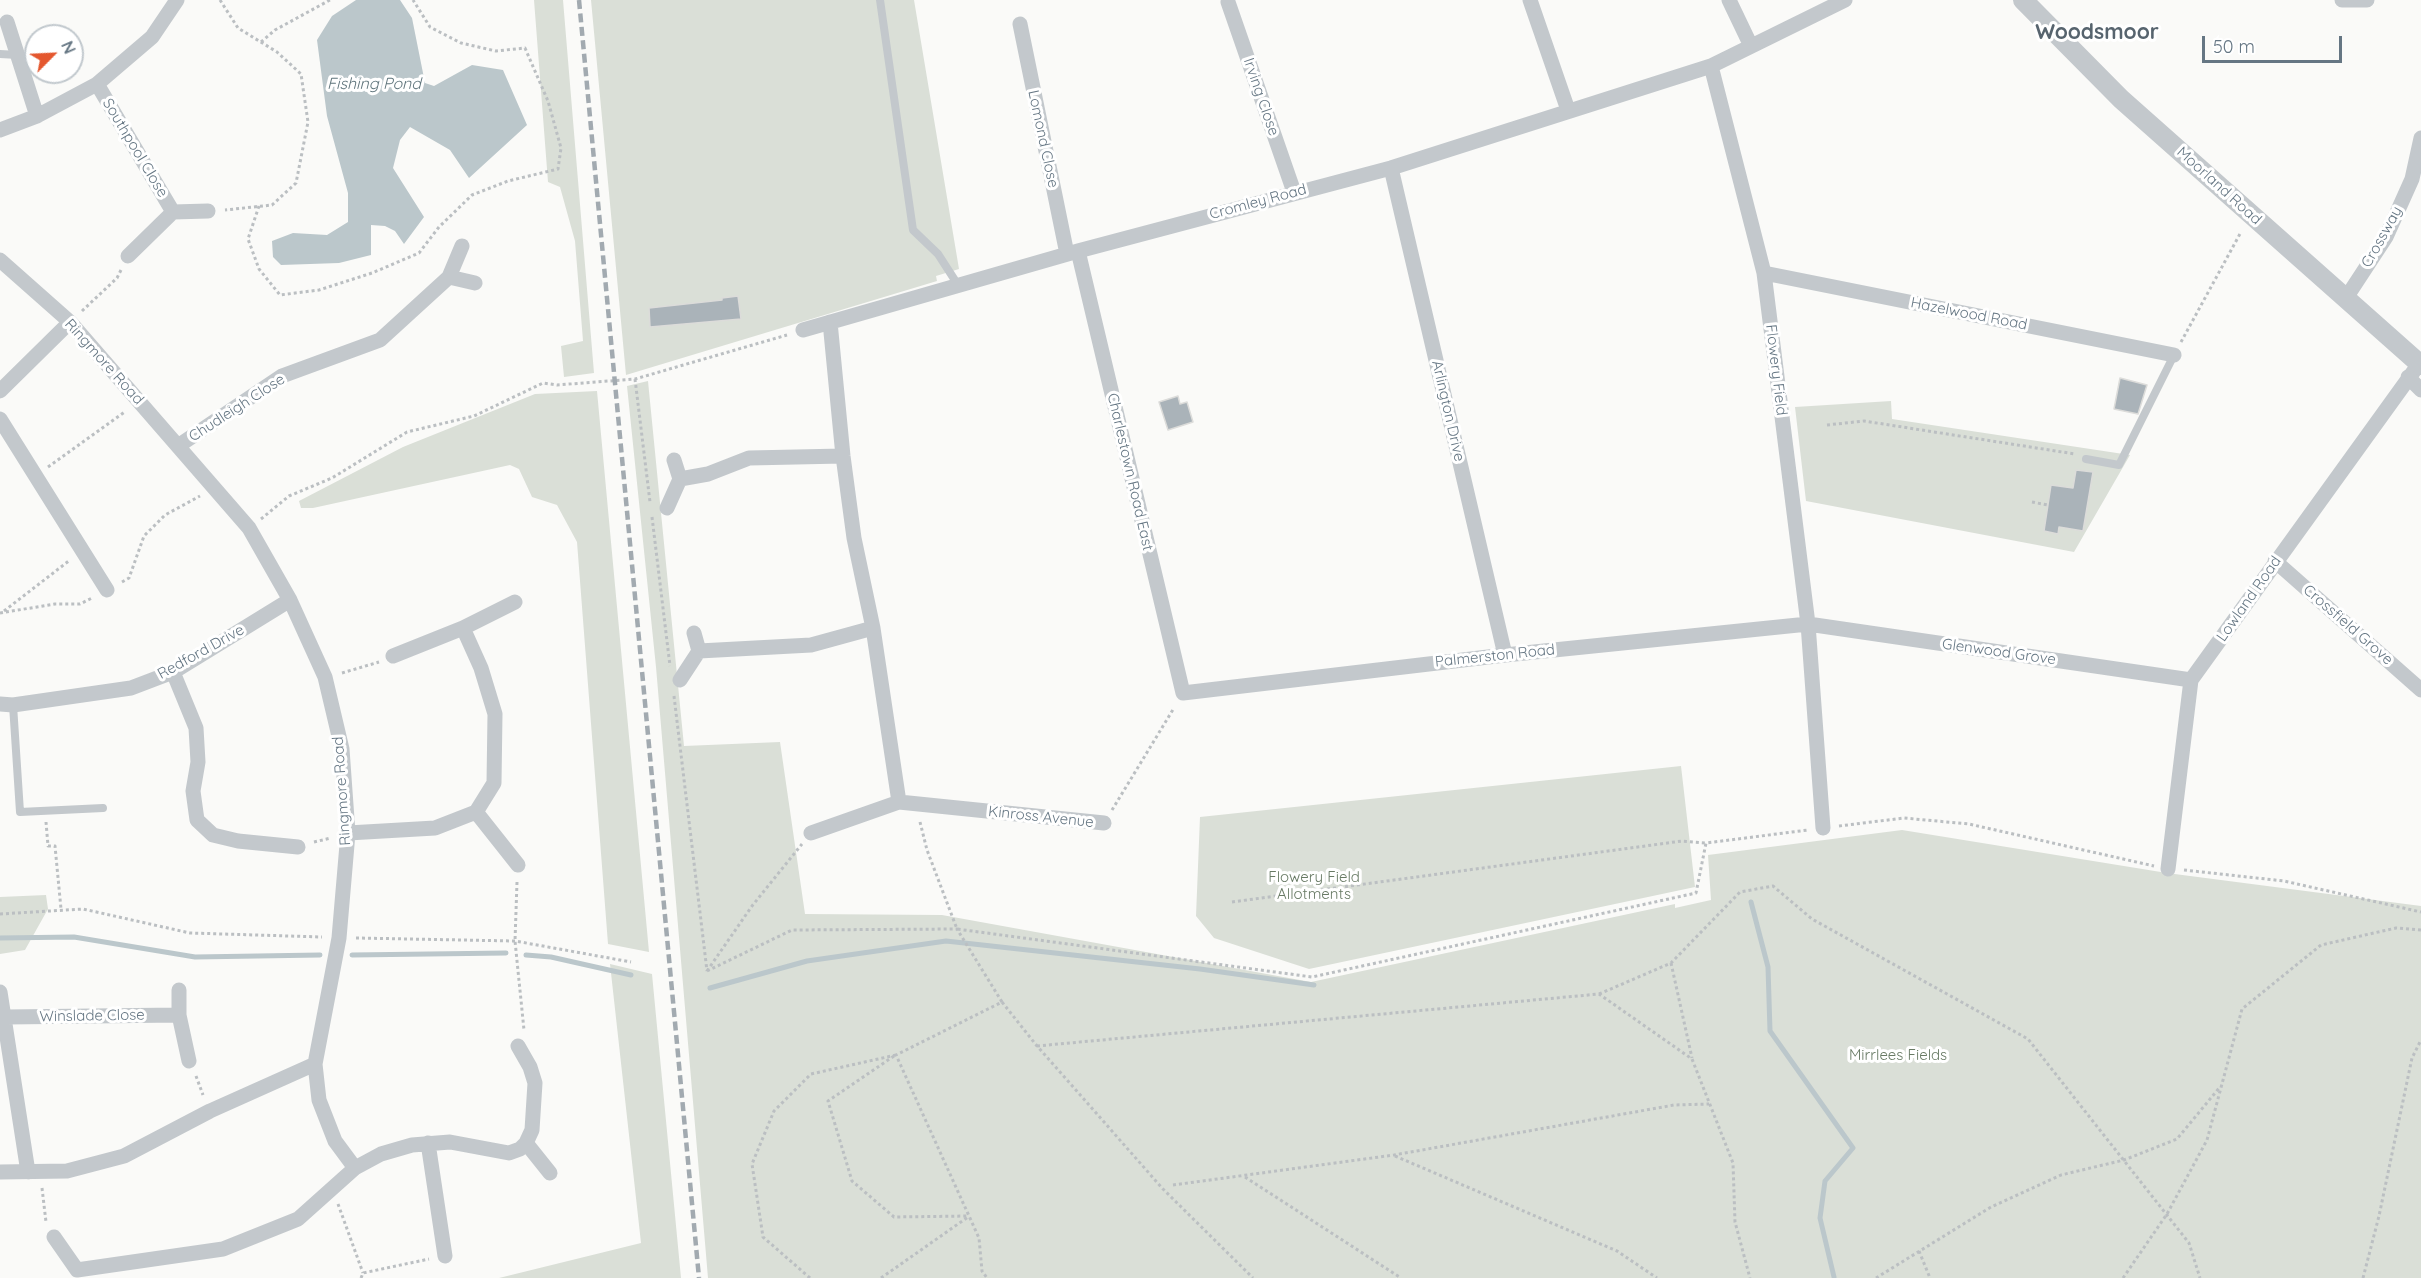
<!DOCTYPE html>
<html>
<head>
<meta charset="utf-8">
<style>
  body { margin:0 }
  #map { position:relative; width:2421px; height:1278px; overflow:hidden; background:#fafaf8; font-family:Quicksand,sans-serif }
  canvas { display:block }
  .north { position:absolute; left:24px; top:24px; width:60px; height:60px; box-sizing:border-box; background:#fff; border:2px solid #c1c8cd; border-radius:50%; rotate:66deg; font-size:16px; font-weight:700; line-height:24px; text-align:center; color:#657683 }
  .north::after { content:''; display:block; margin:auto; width:21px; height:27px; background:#e4572e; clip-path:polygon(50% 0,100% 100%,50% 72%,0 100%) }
  .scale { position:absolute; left:2202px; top:36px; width:140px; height:27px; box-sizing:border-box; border:3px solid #657683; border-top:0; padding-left:8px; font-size:18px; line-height:21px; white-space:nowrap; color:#657683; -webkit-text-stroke:4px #fff; paint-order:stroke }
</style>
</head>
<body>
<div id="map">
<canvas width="2421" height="1278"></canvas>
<div class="north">N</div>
<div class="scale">50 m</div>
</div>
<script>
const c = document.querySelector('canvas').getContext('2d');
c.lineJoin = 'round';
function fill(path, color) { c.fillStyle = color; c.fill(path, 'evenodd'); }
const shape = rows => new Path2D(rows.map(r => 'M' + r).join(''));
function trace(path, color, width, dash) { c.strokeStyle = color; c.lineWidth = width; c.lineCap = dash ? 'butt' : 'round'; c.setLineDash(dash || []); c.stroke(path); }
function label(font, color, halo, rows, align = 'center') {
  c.font = font + ' Quicksand,sans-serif'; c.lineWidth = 6; c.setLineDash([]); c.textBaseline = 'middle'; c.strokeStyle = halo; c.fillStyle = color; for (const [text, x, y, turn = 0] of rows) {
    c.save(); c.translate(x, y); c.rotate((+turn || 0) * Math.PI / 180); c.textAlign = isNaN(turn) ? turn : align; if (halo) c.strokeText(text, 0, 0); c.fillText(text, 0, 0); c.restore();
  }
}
const green = shape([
  [534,0,563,0,594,373,564,377,561,346,583,341,575,241,560,187,548,182],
  [591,0,914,0,959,269,936,276,937,281,626,375],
  [648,381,684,746,780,742,805,914,942,915,1311,982,1675,904,1675,908,1711,900,1708,855,1902,830,2167,873,2421,906,2421,1278,708,1278,656,667,627,386],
  [597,391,649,952,608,944,577,542,557,505,532,497,519,469,510,465,313,508,301,508,299,501,403,447,535,394],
  [1891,401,1892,419,2130,455,2074,552,1806,501,1795,407],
  [1681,766,1695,887,1309,969,1214,938,1196,916,1200,817],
  [46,895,48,909,25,950,0,954,0,897],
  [610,964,652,974,681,1278,499,1278,641,1243]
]);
const water = shape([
  [356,0,400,0,412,18,425,83,434,86,472,65,503,70,527,125,469,178,450,150,410,127,400,140,393,168,424,217,404,244,395,231,385,226,371,225,371,255,339,263,281,265,273,257,272,241,293,233,327,235,348,222,348,193,327,116,317,40,332,16]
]);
const stream = shape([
  [1751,902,1768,967,1770,1031,1853,1148,1825,1181,1820,1218,1834,1277],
  [0,938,74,937,195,957,320,955],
  [352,955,506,953],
  [526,955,551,957,631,975],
  [710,988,807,961,946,941,1200,969,1314,985]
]);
const building = shape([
  [738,296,741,319,650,327,649,308,722,300,722,298,738,296],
  [2120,378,2147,385,2138,414,2114,409,2120,378],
  [1178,396,1180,404,1187,402,1193,422,1168,430,1159,402,1178,396],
  [2076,470,2093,472,2083,531,2059,527,2058,534,2044,531,2051,485,2073,488,2076,470]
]);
const path = shape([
  [220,0,238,28,277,52,301,74,308,122,296,183,272,205,225,210],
  [261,42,275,30,330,0],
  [259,206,248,239,259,269,280,295,319,290,372,273,419,253,439,227,472,195,508,181,558,169,561,148,548,101,525,48,496,51,461,43,430,27,413,0],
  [82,311,117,278,121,270],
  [2181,342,2241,232],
  [635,379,650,502],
  [1827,425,1864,421,2075,454],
  [48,467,126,411],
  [2032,502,2048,505],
  [652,517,670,666],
  [261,519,289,496,332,478,407,432,474,416,543,383,557,385,635,379,787,335],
  [122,582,129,578,144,536,165,515,200,496],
  [4,611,70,560],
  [0,613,55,604,80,604,92,598],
  [342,673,379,662],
  [674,696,707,971],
  [1112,810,1174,708],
  [46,822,48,846,55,846,61,909],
  [920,822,927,850,957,929,1312,977,1696,893,1706,843,1808,830],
  [1839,826,1904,818,1969,824,2154,866],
  [314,842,331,838],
  [2184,870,2284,881,2421,912],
  [517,882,515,941,524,1030],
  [1232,902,1682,841,1706,843],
  [0,914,83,909,190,933,322,937],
  [356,938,515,941,631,962],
  [1671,963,1692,1058],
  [707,971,792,930,957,929,1002,1002,896,1055,979,1238,982,1271,987,1278],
  [707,971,752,906,802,844],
  [1599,994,1671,963,1740,892,1773,886,1812,919,2028,1039,2189,1243,2200,1278],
  [1002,1002,1037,1046,1163,1189,1253,1278],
  [1037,1046,1599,994,1692,1059,1733,1163,1735,1222,1750,1278],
  [894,1056,828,1101,852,1181,894,1217,968,1216],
  [196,1076,203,1095],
  [1395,1156,1617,1251,1657,1278],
  [1245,1177,1401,1278],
  [1173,1185,1394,1155,1674,1105,1709,1104],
  [42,1188,46,1222],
  [338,1204,363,1273],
  [1919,1251,1930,1278],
  [361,1278,363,1273,429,1259],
  [810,1278,763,1237,752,1164,774,1111,811,1074,896,1055],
  [881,1278,968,1217],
  [1876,1278,1991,1207,2061,1175,2124,1160,2177,1139,2220,1087],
  [2123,1278,2167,1214,2207,1140,2242,1009,2321,945,2396,928,2421,930],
  [2363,1278,2379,1216,2412,1058,2421,1040]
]);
const service = shape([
  [880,0,913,230,938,254,958,285],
  [0,54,18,55],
  [2086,459,2119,465,2174,355],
  [13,705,20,812,103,808]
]);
const minor = shape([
  [1530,0,1568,110],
  [1729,0,1751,46],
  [2342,0,2367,0],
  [1228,2,1294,192],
  [7,22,37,116],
  [1020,24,1067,254],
  [97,84,173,212],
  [0,130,37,116,97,84,152,37,177,0],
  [1391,168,1505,655],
  [1078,251,1183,693,1505,655,1808,624,2191,680],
  [128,256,173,212,208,211],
  [0,260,70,322,249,528,290,600,325,677,342,749,348,833,339,938,315,1064,210,1111,124,1156,67,1171,0,1172],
  [1764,273,2174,355],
  [449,277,475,283],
  [2346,298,2386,237,2412,179,2421,138],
  [830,322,843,456,854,538,873,628,899,802,1104,823],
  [803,330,1078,251,1391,168,1711,66],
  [2408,377,2421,390],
  [0,391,70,322],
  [0,419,107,590],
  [178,446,282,376,380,340,449,277,462,246],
  [680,479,708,474,749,458,843,456],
  [667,508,680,479,674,460],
  [2275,561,2421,690],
  [699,651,811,645,873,628],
  [393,656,463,628,515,602],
  [173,672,196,728,198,762,193,791,197,820,213,835,238,841,298,847],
  [680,680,699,651,694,633],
  [0,704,13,705,131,688,173,672,290,600],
  [476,812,518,865],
  [1823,828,1808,624,1764,273,1711,66,1845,0],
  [348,833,435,828,476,812,494,783,495,714,481,668,463,628],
  [811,833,899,802],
  [2168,869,2191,680,2419,364],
  [179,990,179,1015,189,1061],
  [0,992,28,1172],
  [6,1017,179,1015],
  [315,1064,319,1100,335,1141,355,1168,381,1154,412,1145,450,1142,509,1153,520,1149,526,1143,532,1130,535,1083,530,1067,518,1046],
  [428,1143,445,1256],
  [526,1143,550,1173],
  [54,1237,77,1270,223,1249,298,1219,355,1168]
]);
const tertiary = shape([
  [2023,0,2121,99,2421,365]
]);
const rail = shape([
  [579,0,699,1278]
]);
const streetNames = [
  ["Irving Close",1261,97,71],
  ["Lomond Close",1043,139,78],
  ["Southpool Close",135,148,59],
  ["Moorland Road",2219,186,42],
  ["Cromley Road",1258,202,-15],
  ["Crossway",2382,237,-61],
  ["Hazelwood Road",1969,314,11],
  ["Ringmore Road",104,362,48],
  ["Flowery Field",1776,370,83],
  ["Chudleigh Close",237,408,-33],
  ["Arlington Drive",1448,411,77],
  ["Charlestown Road East",1130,472,77],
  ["Lowland Road",2249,599,-55],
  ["Crossfield Grove",2348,625,41],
  ["Redford Drive",201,652,-29],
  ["Glenwood Grove",1999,652,8],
  ["Palmerston Road",1495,656,-6],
  ["Ringmore Road",342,791,-94],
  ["Kinross Avenue",1041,817,6],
  ["Winslade Close",92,1016,-1]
];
const parkNames = [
  ["Flowery Field",1314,877],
  ["Allotments",1314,894],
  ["Mirrlees Fields",1898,1055]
];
const waterNames = [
  ["Fishing Pond",374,84]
];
const districtNames = [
  ["Woodsmoor",2097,33]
];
fill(green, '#dadfd7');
fill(water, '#bbc7cb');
trace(stream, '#bbc7cb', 5);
fill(building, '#aab3b9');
trace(building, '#dcdcda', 1.5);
trace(path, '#bbbfc2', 3, [3, 3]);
trace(service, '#c3c8cc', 8);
trace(minor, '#c3c8cc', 15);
trace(tertiary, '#c3c8cc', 20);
trace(rail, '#a2aab0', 4.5, [9, 4.5]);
label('15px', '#657683', '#fff', streetNames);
label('15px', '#687a64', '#fff', parkNames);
label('italic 16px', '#60757c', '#fff', waterNames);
label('bold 21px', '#57646e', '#fff', districtNames);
</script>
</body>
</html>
